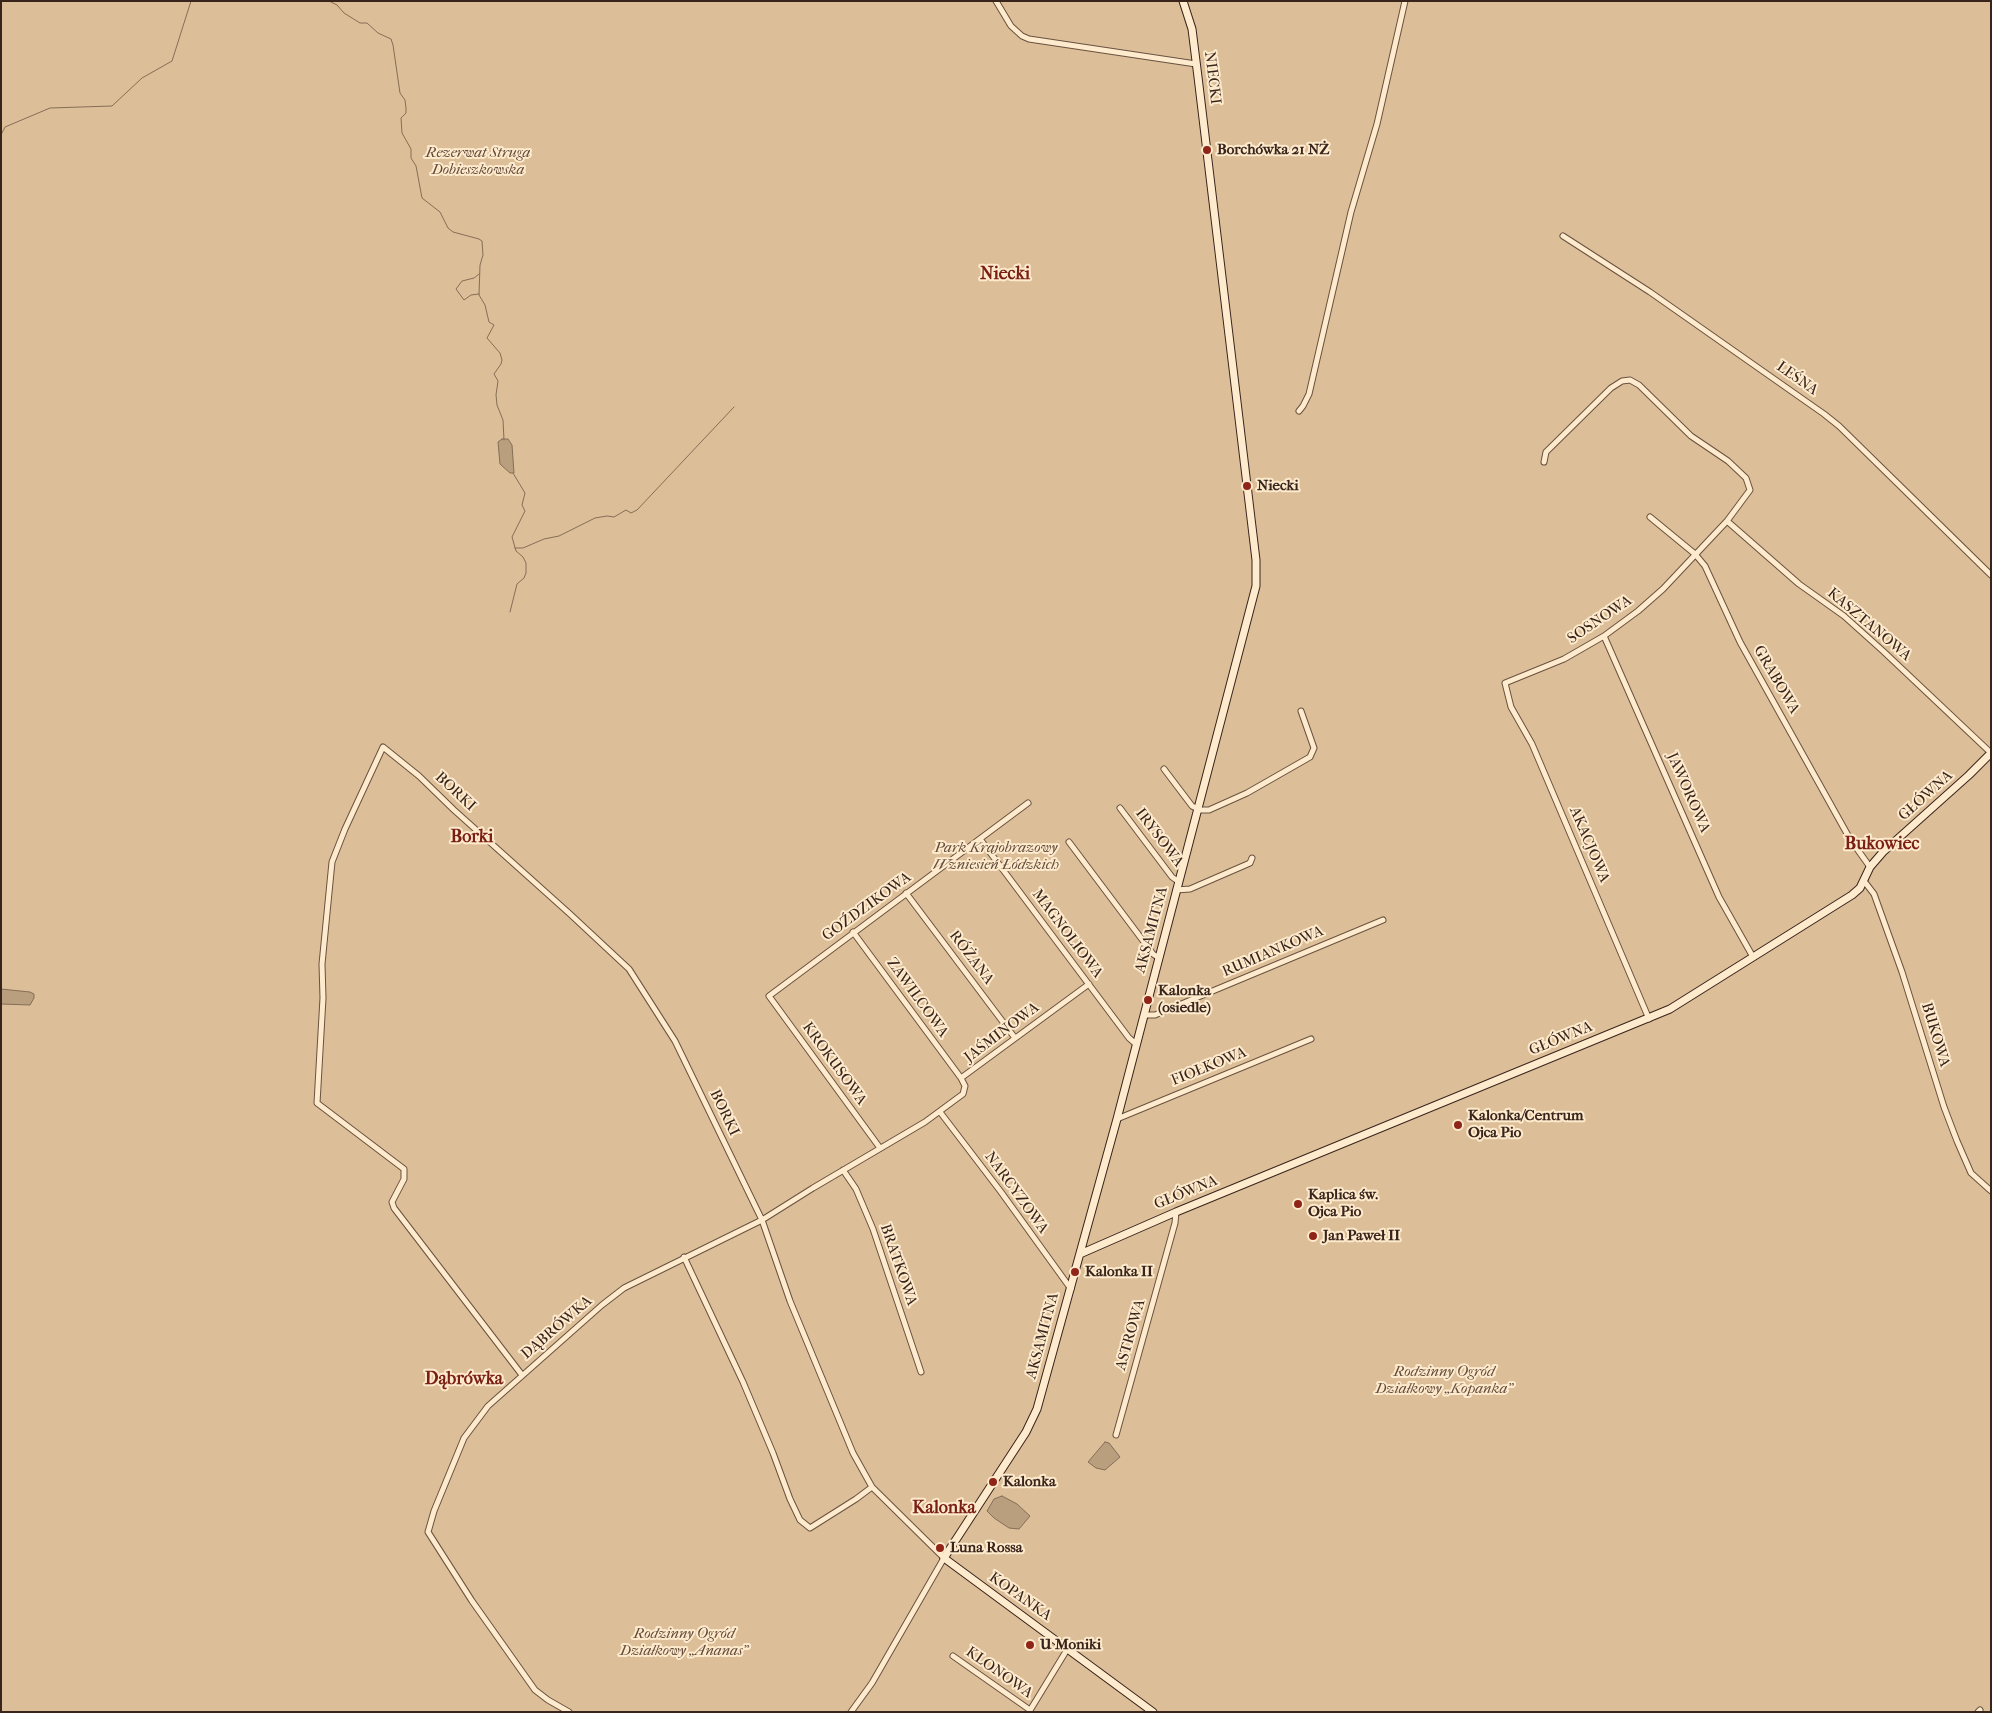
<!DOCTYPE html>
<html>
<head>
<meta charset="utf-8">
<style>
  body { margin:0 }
  #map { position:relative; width:1992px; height:1713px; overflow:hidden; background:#fddeb1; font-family:"IM FELL French Canon",serif }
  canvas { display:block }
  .frame { position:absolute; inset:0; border:2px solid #38241b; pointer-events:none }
</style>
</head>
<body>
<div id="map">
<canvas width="1992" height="1713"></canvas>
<div class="frame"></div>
</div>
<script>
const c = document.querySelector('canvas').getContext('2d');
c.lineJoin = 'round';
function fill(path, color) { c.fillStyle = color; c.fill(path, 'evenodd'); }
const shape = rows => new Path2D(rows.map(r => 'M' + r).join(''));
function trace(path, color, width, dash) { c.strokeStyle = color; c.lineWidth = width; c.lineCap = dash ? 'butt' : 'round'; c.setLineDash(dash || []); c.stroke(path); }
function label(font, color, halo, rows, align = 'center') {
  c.font = font + ' "IM FELL French Canon",serif'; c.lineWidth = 4; c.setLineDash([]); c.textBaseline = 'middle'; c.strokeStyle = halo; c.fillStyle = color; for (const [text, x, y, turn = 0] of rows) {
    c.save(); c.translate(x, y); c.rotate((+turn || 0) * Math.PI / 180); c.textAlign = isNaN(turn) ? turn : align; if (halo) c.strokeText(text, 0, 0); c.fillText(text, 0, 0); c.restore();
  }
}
const green = shape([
  [1,1,1991,1,1991,1712,1,1712]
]);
const water = shape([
  [502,439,508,439,512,445,514,473,510,473,500,464,498,442,502,439],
  [1,989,30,992,34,994,34,998,30,1005,1,1004,1,989],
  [1105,1442,1109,1443,1120,1457,1105,1470,1096,1468,1088,1462,1105,1442],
  [1002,1496,1017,1504,1030,1516,1019,1529,1009,1528,994,1518,987,1511,994,1499,1002,1496]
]);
const stream = shape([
  [329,1,337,5,344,13,360,23,367,23,378,33,391,39,393,45,400,93,405,100,406,108,406,113,401,118,402,133,411,149,411,158,416,166,422,198,440,212,448,228,453,232,479,239,482,241,483,255,480,265,479,295,485,305,489,322,494,325,487,338,500,353,502,360,501,364,494,374,498,381,496,395,497,405,503,420,504,440],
  [1,135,5,127,50,108,112,106,142,78,172,61,191,1],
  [479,274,474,278,462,281,456,289,464,300,471,295,479,294],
  [515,548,523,548,544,539,559,536,595,518,607,516,614,517,626,510,631,513,637,510,734,407],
  [510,612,517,584,524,578,526,573,526,563,523,557,516,551,512,537,525,511,522,505,525,493,513,473]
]);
const street = shape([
  [996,1,1011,26,1022,36,1029,39,1196,64],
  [1563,236,1650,292,1824,414,1839,426,1991,575],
  [1299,411,1303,406,1309,394,1351,212,1377,124,1405,1],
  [1544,462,1546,452,1611,388,1622,381,1630,380,1639,385,1691,436,1728,461,1746,478,1750,490,1727,521,1663,589,1638,611,1604,636,1564,659,1505,683,1511,707,1532,744,1649,1019],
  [1650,517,1695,554,1705,566,1740,642,1850,839,1870,867],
  [1727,521,1799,584,1844,616,1883,651,1991,753],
  [1604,636,1719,897,1753,957],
  [1164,769,1192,806,1200,810,1209,810,1247,793,1310,757,1314,748,1301,711],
  [1120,808,1172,877,1179,882],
  [980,839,1129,1038,1136,1044],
  [1069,842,1153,954,1159,958],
  [1864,881,1874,894,1902,972,1944,1107,1957,1141,1971,1173,1991,1191],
  [1176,890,1190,889,1250,863,1252,858],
  [906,893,1015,1038],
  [1144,1015,1155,1015,1383,920],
  [961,1078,1089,984],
  [940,1112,1001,1192,1071,1289],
  [1117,1119,1311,1039],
  [880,1148,769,996,1028,803],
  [843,1170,856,1189,873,1229,921,1372],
  [684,1257,743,1382,773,1453,790,1499,800,1520,810,1528,856,1499,872,1487],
  [522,1375,394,1208,392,1202,404,1179,404,1169,317,1103,323,998,322,964,332,862,345,829,383,747,419,776,454,810,570,914,629,969,675,1041,762,1220,790,1301,853,1453,872,1487,944,1558,872,1683,851,1712],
  [1116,1435,1175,1223,1176,1212],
  [953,1656,1030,1710],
  [569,1712,548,1700,535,1690,472,1601,428,1532,434,1511,464,1438,488,1406,602,1305,624,1288,762,1220,813,1188,925,1122,963,1094,965,1086,961,1078,853,932],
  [1029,1712,1068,1648],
  [1978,1712,1980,1710]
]);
const secondary = shape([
  [1080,1254,1176,1212,1670,1009,1852,895,1860,888,1870,867,1883,852,1969,775,1991,753],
  [1153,1712,944,1558,1026,1432,1037,1409,1117,1119,1256,586,1256,560,1198,77,1192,29,1183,1]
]);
const markers = [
  [1207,150,5,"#8f2418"],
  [1247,486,5,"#8f2418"],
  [1148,1000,5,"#8f2418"],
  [1458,1125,5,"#8f2418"],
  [1298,1204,5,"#8f2418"],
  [1313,1236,5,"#8f2418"],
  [1075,1272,5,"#8f2418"],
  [993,1482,5,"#8f2418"],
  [940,1548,5,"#8f2418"],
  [1030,1645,5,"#8f2418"]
];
const streetNames = [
  ["NIECKI",1212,78,83],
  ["LEŚNA",1797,379,35],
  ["SOSNOWA",1600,620,-34],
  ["KASZTANOWA",1869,625,40],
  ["GRABOWA",1776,680,60],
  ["BORKI",455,792,43],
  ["JAWOROWA",1688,793,66],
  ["GŁÓWNA",1926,796,-42],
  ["IRYSOWA",1159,838,53],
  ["AKACJOWA",1589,845,67],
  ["GOŹDZIKOWA",867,907,-36],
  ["AKSAMITNA",1152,930,-75],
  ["MAGNOLIOWA",1067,934,53],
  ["RUMIANKOWA",1273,952,-23],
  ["RÓŻANA",971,958,53],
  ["ZAWILCOWA",917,998,54],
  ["JAŚMINOWA",1002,1033,-37],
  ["BUKOWA",1935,1035,73],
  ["GŁÓWNA",1561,1039,-22],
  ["KROKUSOWA",834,1064,54],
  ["FIOŁKOWA",1209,1067,-22],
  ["BORKI",724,1113,64],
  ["NARCYZOWA",1016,1193,54],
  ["GŁÓWNA",1186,1193,-22],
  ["BRATKOWA",898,1265,71],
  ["DĄBRÓWKA",557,1328,-41],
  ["ASTROWA",1131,1335,-74],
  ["AKSAMITNA",1043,1336,-75],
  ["KOPANKA",1020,1597,35],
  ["KLONOWA",999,1673,35]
];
const poiNames = [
  ["Borchówka 21 NŻ",1217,150],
  ["Niecki",1257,486],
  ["Kalonka",1158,991],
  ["(osiedle)",1158,1008],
  ["Kalonka/Centrum",1468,1116],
  ["Ojca Pio",1468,1133],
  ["Kaplica św.",1308,1195],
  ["Ojca Pio",1308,1212],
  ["Jan Paweł II",1323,1236],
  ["Kalonka II",1085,1272],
  ["Kalonka",1003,1482],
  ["Luna Rossa",950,1548],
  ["U Moniki",1040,1645]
];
const parkNames = [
  ["Rezerwat Struga",478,153],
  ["Dobieszkowska",478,170],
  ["Park Krajobrazowy",996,848],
  ["Wzniesień Łódzkich",996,865],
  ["Rodzinny Ogród",1444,1372],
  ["Działkowy „Kopanka”",1444,1389],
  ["Rodzinny Ogród",684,1634],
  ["Działkowy „Ananas”",684,1651]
];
const quarterNames = [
  ["Niecki",1005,275],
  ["Borki",472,838],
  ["Bukowiec",1882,845],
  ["Dąbrówka",464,1380],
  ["Kalonka",944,1509]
];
fill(green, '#dcbe98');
fill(water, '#ba9f7e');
trace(water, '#866e56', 1);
trace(stream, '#866e56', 1);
trace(street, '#695240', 7);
trace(secondary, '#38241b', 9);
trace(street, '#feeacc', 5);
trace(secondary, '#feeacc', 7);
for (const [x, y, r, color] of markers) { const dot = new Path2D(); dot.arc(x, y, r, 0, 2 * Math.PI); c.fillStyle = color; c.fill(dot); trace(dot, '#feeacc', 2); }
label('15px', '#38241b', '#feeacc', streetNames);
label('bold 15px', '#38241b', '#feeacc', poiNames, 'left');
label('italic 15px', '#614a3a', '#feeacc', parkNames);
label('bold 18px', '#7a1f14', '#feeacc', quarterNames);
</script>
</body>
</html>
